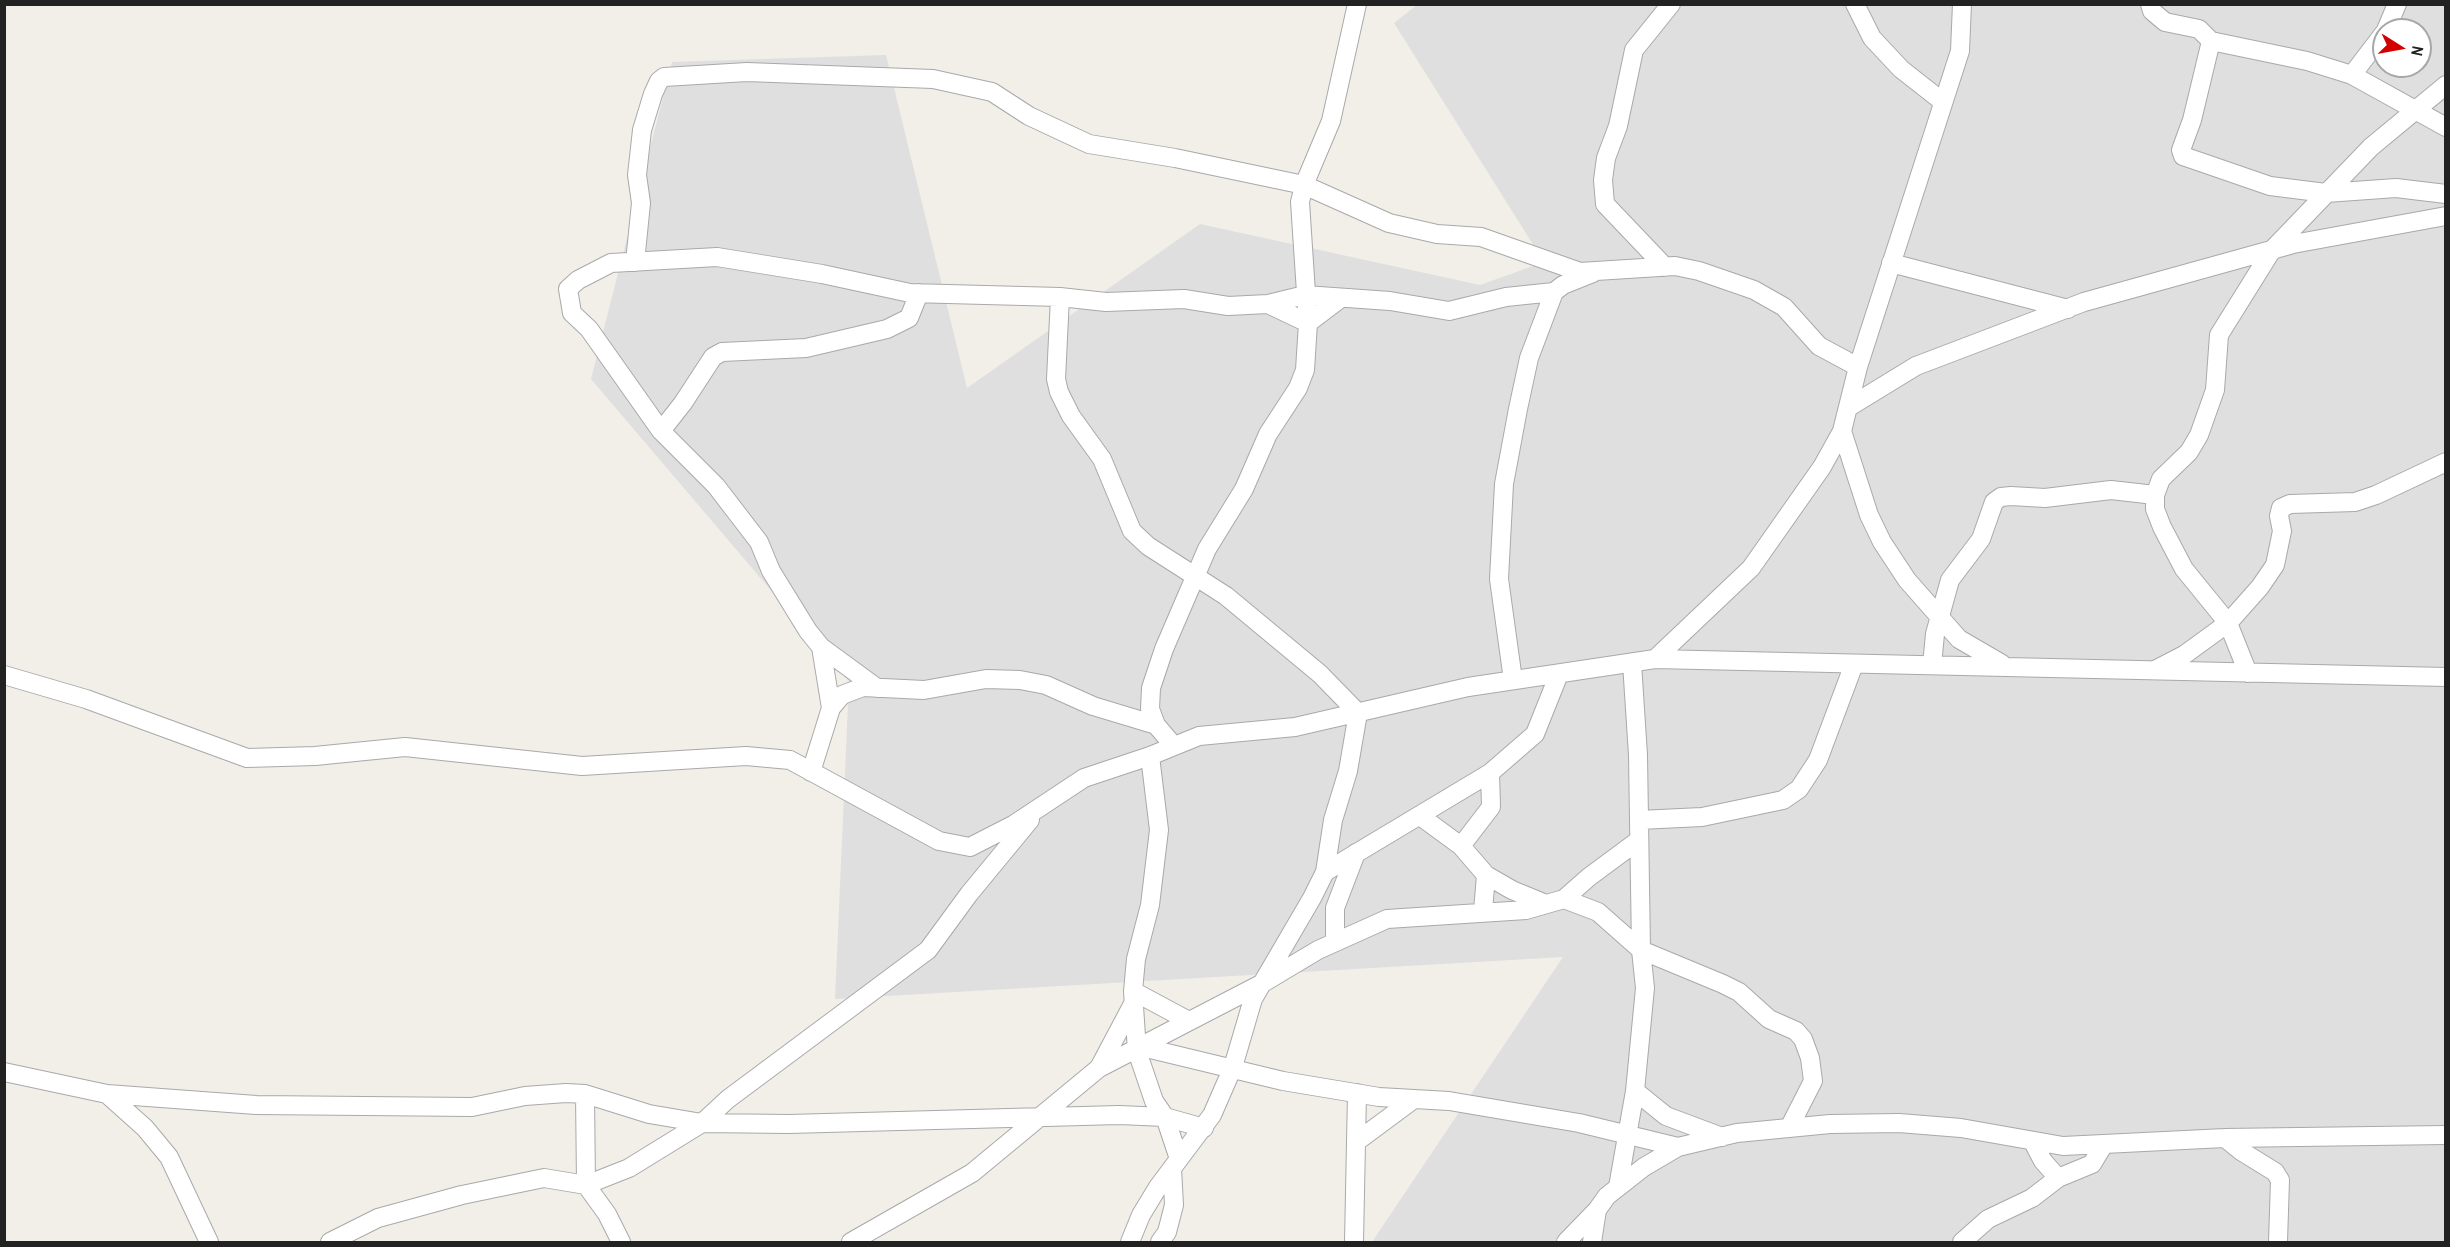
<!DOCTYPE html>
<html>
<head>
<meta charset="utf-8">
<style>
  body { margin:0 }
  #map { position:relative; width:2450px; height:1247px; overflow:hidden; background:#f2efe9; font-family:"Archivo Narrow",sans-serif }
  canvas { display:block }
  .frame { position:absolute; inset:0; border:6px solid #222; pointer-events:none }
  .north { position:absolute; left:2372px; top:18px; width:60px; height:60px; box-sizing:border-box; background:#fff; border:2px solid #a7a7a7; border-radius:50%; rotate:101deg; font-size:16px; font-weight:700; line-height:24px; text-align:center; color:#222 }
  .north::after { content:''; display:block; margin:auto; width:21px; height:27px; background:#d40000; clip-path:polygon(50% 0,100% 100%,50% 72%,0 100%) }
</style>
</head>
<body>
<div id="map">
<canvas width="2450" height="1247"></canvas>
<div class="frame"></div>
<div class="north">N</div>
</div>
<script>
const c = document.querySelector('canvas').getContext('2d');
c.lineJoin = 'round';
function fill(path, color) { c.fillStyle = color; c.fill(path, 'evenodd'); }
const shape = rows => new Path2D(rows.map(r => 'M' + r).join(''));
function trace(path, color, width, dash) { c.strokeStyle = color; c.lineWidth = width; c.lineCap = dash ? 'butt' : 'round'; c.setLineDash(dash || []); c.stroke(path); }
const residential = shape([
  [1417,5,2445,5,2445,1242,1372,1242,1563,957,835,999,849,682,591,379,672,62,886,55,967,388,1200,224,1480,285,1544,262,1394,23],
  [2384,30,2420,30,2420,66,2384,66]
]);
const street = shape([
  [1855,4,1872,38,1901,69,1943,102],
  [2150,4,2152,11,2165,22,2199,29,2211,41,2307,61,2352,75,2446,127],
  [2386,30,2397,4],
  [2211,41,2192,120,2181,150,2183,156,2270,186,2326,193,2396,188,2446,194],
  [2352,75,2384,33],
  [635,262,641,203,637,175,642,130,653,94,659,81,664,77,747,72,933,79,992,92,1029,116,1089,144,1175,158,1304,185,1389,223,1437,234,1481,237,1580,272,1675,266,1699,271,1754,290,1784,307,1819,346,1858,367],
  [1891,263,2068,309],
  [1665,267,1605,204,1603,180,1606,158,1618,126,1634,50,1671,4],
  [1060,297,1056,379,1059,392,1071,416,1102,459,1132,531,1148,546,1226,596,1320,674,1358,713,1348,771,1333,820,1325,872,1312,898,1253,999,1233,1067,1212,1115,1158,1187,1141,1215,1130,1242],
  [1268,304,1308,323,1341,298],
  [1849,407,1916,366,2084,302,2293,244,2446,216],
  [661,431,683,403,713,357,722,352,806,348,887,329,909,318,919,293],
  [1842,431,1869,515,1882,542,1907,580,1959,639,2002,664],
  [821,647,831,708],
  [1655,659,1751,568,1822,467,1842,431,1858,367,1960,51,1962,4],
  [1932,665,1935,634,1950,580,1981,539,1994,502,2001,497,2011,496,2045,498,2111,490,2155,495],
  [2155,670,2184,655,2228,623,2260,587,2275,565,2282,531,2279,516,2281,508,2290,504,2355,502,2376,495,2446,462],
  [2248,673,2228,623,2184,569,2162,527,2155,509,2155,495,2161,479,2189,452,2199,435,2215,390,2219,335,2272,250,2371,147,2446,85],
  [4,675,86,699,247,758,315,756,405,747,582,766,746,756,790,760,939,841,970,847,1013,825,1084,778,1150,756,1199,736,1295,727,1468,687,1655,659,2446,677],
  [1513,680,1499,579,1504,484,1518,409,1529,358,1554,292,1563,285,1593,273],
  [877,688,821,647,808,631,771,571,759,542,716,486,661,431,589,329,572,313,568,289,578,280,611,263,717,257,822,274,910,293,1060,297,1106,302,1184,299,1228,306,1268,304,1305,295,1390,301,1449,311,1506,297,1554,292],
  [1174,746,1156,725,1150,709,1151,688,1164,649,1207,549,1244,489,1268,434,1298,388,1305,370,1308,323,1300,202,1304,185,1331,121,1357,4],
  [1150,756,1159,830,1150,905,1136,959,1133,991,1137,1051,1154,1101,1165,1117,1179,1159],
  [811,772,831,708,842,695,863,687,924,690,986,679,1020,680,1046,685,1093,706,1156,725],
  [1420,816,1461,846,1486,875,1512,890,1546,904],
  [1639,820,1702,817,1783,800,1799,789,1818,760,1854,664],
  [1461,846,1491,807,1490,773],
  [1325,872,1490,773,1535,734,1559,674],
  [1564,899,1598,912,1641,950,1723,984,1739,992,1769,1019,1796,1031,1803,1039,1810,1058,1813,1081,1789,1128],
  [1483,911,1486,875],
  [1335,942,1335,908,1356,853],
  [1133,991,1187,1020],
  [1142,1047,1283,1081,1379,1097,1449,1101,1579,1123,1678,1147],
  [1099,1068,1134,1002],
  [4,1072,107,1094,256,1105,472,1107,525,1096,566,1093,585,1094,649,1114,702,1123,789,1124,1119,1115,1165,1117,1204,1128],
  [1635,1091,1666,1116,1722,1137],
  [107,1094,145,1128,169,1157,209,1242],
  [585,1094,586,1185,607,1214,621,1242],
  [2225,1138,2241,1151,2275,1172,2280,1180,2278,1242],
  [1356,1142,1414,1099],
  [2033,1142,2043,1161,2058,1178],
  [1618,1187,1635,1091,1645,988,1641,950,1638,755,1632,663],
  [330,1242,378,1218,462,1195,544,1178,586,1185,629,1168,702,1123,728,1099,928,950,969,894,1030,820],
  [851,1242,972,1173,1099,1068,1263,983,1318,950,1387,919,1526,910,1564,899,1589,877,1639,840],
  [1160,1242,1167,1232,1174,1205,1172,1168],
  [1354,1242,1357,1093],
  [1566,1242,1597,1210],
  [1592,1242,1597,1210,1607,1196,1644,1167,1678,1147,1737,1133,1830,1124,1899,1123,1961,1128,2063,1146,2225,1138,2446,1135],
  [1962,1242,1988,1219,2032,1198,2058,1178,2092,1164,2104,1144]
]);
fill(residential, '#e0dfdf');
trace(street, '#a9a9a9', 20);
trace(street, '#fff', 18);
</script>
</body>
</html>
